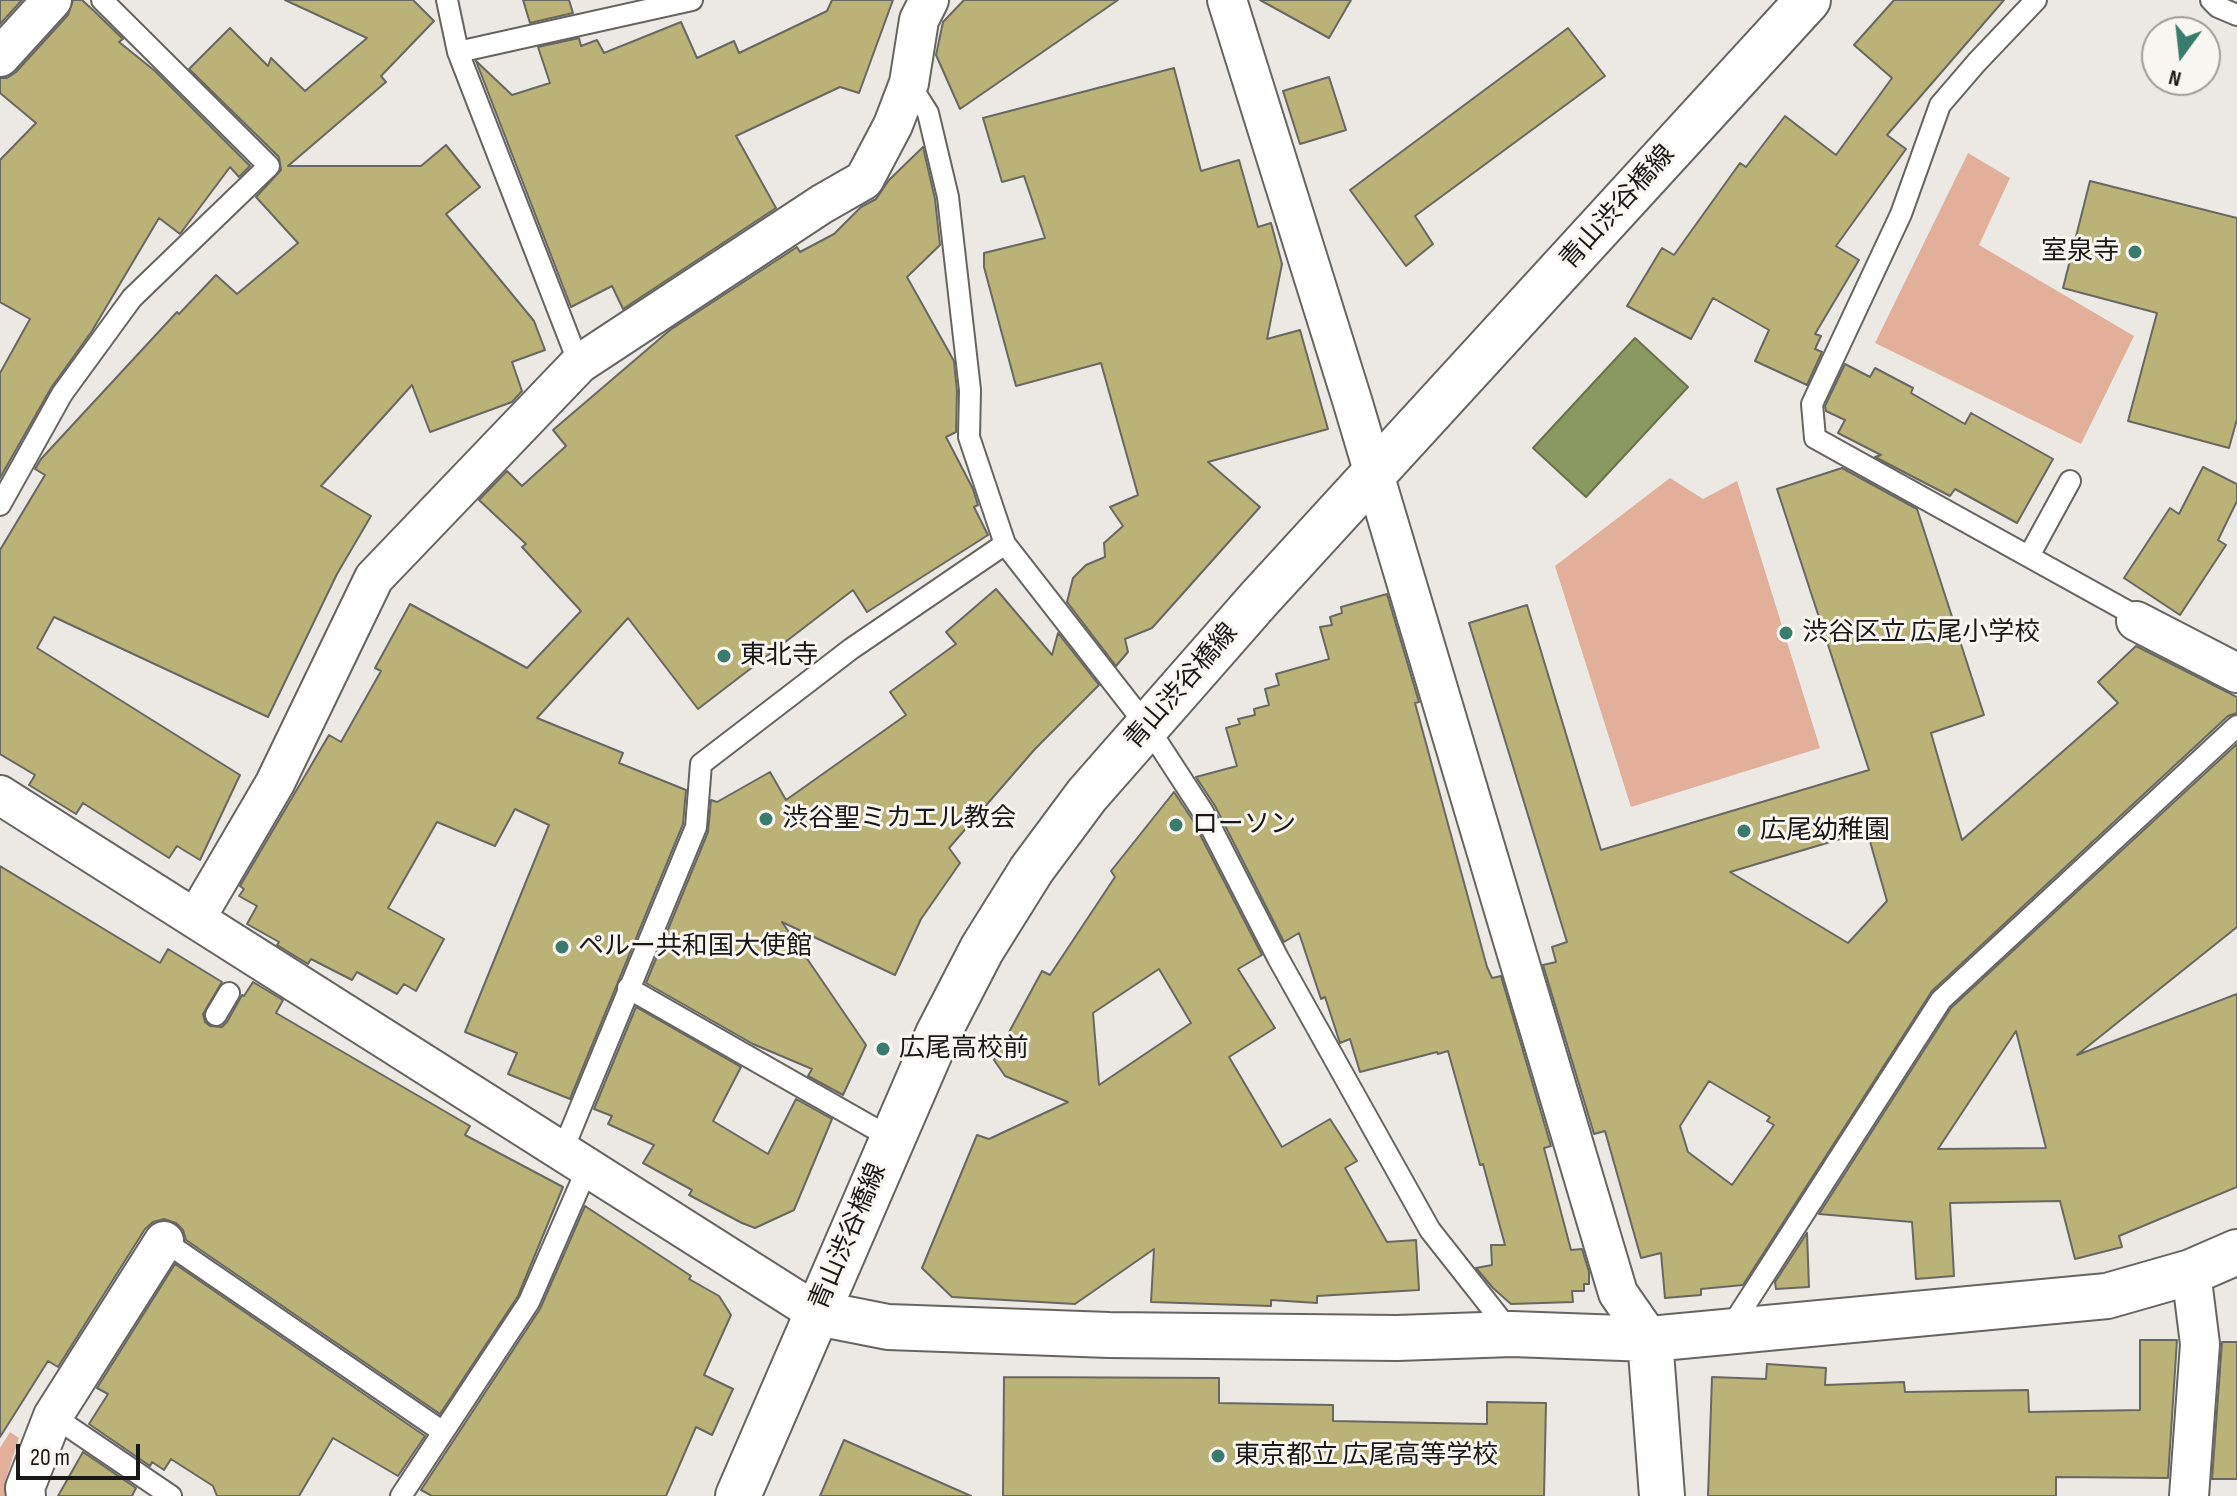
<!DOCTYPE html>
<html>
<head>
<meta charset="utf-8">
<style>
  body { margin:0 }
  #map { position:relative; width:2237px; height:1496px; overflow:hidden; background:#ece9e4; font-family:"Sofia Sans Condensed",sans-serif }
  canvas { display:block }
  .north { position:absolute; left:2141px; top:16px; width:80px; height:80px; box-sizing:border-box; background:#f9f6f1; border:2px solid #9f9d99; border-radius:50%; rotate:195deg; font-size:22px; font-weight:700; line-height:32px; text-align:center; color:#191816 }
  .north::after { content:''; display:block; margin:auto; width:28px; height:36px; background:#397c6e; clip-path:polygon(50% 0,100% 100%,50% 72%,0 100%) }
  .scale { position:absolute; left:16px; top:1444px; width:124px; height:36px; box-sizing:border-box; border:4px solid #191816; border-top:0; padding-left:10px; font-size:24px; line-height:28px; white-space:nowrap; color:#191816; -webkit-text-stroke:6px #f9f6f1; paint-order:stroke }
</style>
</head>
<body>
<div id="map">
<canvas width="2237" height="1496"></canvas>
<div class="north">N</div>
<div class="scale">20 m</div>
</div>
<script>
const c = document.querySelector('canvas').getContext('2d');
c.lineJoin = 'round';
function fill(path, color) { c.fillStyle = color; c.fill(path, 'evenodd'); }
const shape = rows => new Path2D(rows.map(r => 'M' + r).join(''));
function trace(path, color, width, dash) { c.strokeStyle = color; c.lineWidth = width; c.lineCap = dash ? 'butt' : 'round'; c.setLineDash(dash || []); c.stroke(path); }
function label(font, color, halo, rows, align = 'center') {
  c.font = font + ' "Sofia Sans Condensed","Noto Sans JP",sans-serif'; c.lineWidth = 6; c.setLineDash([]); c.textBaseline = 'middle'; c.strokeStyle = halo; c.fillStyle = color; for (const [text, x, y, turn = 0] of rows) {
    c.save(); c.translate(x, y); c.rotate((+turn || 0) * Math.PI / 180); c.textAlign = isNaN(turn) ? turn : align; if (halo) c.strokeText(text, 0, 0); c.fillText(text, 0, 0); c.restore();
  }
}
const green = shape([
  [1968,153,2010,178,1979,245,2134,336,2081,444,1875,343],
  [1670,478,1703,499,1737,481,1820,748,1631,807,1555,566],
  [10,1432,19,1438,5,1482,7,1496,0,1496,0,1448]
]);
const water = shape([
  [1635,338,1688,387,1586,497,1533,448,1635,338]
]);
const building = shape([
  [0,0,22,0,0,24,0,0],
  [73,0,82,0,94,11,123,39,119,42,155,71,250,166,239,177,230,167,180,234,159,218,92,331,51,388,0,478,0,373,30,319,0,302,0,160,36,123,0,93,0,78,7,78,16,72,68,15,73,0],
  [285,0,413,0,434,21,381,76,386,82,288,166,421,166,446,145,480,187,446,214,534,321,545,350,512,362,522,391,512,402,430,432,412,385,321,486,371,516,337,574,268,717,54,617,37,648,240,775,200,860,177,846,169,858,83,803,76,814,29,785,35,775,0,754,0,550,45,475,35,469,41,459,177,312,179,314,216,275,237,294,298,243,256,197,281,170,279,157,189,69,230,28,268,66,271,58,305,91,367,38,285,0],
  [523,0,569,0,573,13,530,23,523,0],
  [832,0,893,0,859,93,840,87,736,136,776,208,623,309,612,286,571,307,476,61,512,95,550,83,538,47,579,38,581,46,597,40,604,53,681,22,697,58,734,41,739,53,827,11,832,0],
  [964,0,1118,0,960,109,936,55,943,22,964,0],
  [1260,0,1351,0,1329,38,1260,0],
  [1894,0,2004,0,1887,135,1906,149,1836,246,1859,260,1815,334,1821,336,1815,349,1822,352,1807,385,1755,361,1769,330,1713,298,1691,339,1627,306,1662,248,1674,255,1740,163,1746,167,1785,116,1836,155,1892,78,1854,45,1894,0],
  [1568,28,1605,76,1415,216,1433,244,1406,266,1350,190,1568,28],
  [1174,68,1201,171,1239,160,1258,227,1271,223,1282,264,1267,339,1300,330,1328,429,1208,462,1260,507,1152,628,1125,639,1128,652,1116,666,1067,602,1073,578,1086,565,1105,557,1104,543,1123,526,1110,507,1138,495,1101,363,1016,386,984,267,984,253,1045,238,1024,176,1002,182,983,118,1174,68],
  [1329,77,1346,130,1300,144,1283,91,1329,77],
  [923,147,935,199,940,245,907,277,954,361,957,391,956,432,946,437,973,489,978,505,974,507,988,535,867,612,853,590,698,709,628,618,537,718,623,753,619,763,686,790,683,824,570,1099,508,1074,517,1053,465,1032,549,825,515,809,495,846,437,822,388,908,444,939,416,991,404,984,397,994,357,972,352,980,311,959,308,964,277,945,279,942,247,924,257,906,239,896,244,889,240,886,329,735,341,742,381,671,375,668,410,604,527,668,581,611,522,547,526,544,479,500,507,471,522,486,566,446,553,430,670,330,797,247,800,252,834,234,861,207,876,199,889,180,923,147],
  [2090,181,2237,218,2237,419,2229,448,2128,421,2157,313,2063,288,2090,181],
  [1845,364,1870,377,1875,368,1913,388,1911,393,1965,424,1971,413,2053,459,2017,523,1955,489,1950,496,1875,457,1881,455,1838,433,1845,420,1826,411,1825,406,1845,364],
  [2203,467,2237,484,2237,501,2218,540,2226,545,2180,615,2124,578,2170,508,2179,514,2203,467],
  [1842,468,1917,509,1984,715,1931,733,1962,840,2118,703,2098,682,2136,646,2237,697,2237,713,2228,716,1932,991,1743,1285,1701,1289,1701,1295,1665,1298,1661,1253,1641,1258,1605,1131,1594,1134,1543,965,1556,962,1552,947,1567,942,1469,623,1527,605,1601,850,1869,770,1777,489,1842,468],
  [1867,831,1887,901,1848,943,1730,872,1867,831],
  [1709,1081,1770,1117,1767,1121,1774,1125,1732,1185,1688,1152,1680,1126,1709,1081],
  [996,589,1052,655,1058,633,1099,685,1035,749,949,848,960,863,921,919,895,975,782,922,866,1045,843,1095,808,1076,812,1069,753,1044,646,983,708,832,711,800,717,802,770,772,786,800,906,715,890,692,956,644,946,632,996,589],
  [1387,594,1419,702,1415,703,1487,967,1492,978,1501,976,1551,1146,1544,1148,1571,1250,1582,1249,1589,1272,1589,1284,1584,1284,1584,1291,1572,1291,1573,1302,1511,1304,1493,1288,1476,1268,1492,1265,1491,1245,1505,1245,1483,1164,1480,1165,1448,1051,1438,1054,1437,1052,1360,1072,1350,1039,1340,1043,1325,997,1321,999,1299,933,1284,942,1215,806,1196,777,1237,766,1226,728,1240,724,1238,719,1255,715,1254,709,1269,705,1265,689,1279,685,1276,674,1329,659,1320,627,1332,625,1330,617,1342,613,1341,607,1387,594],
  [2237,744,2237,927,2077,1055,2237,994,2237,1187,2119,1236,2122,1247,2075,1259,2060,1201,1950,1203,1954,1276,1916,1279,1912,1222,1819,1214,1951,1008,2237,744],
  [2016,1031,2046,1148,1938,1149,2016,1031],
  [1174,792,1192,819,1262,955,1238,969,1275,1028,1229,1057,1282,1147,1330,1119,1357,1161,1345,1168,1387,1242,1416,1240,1419,1290,1317,1296,1317,1303,1271,1300,1271,1306,1151,1302,1154,1249,1075,1304,952,1297,922,1268,977,1135,989,1139,1068,1102,1005,1076,994,1060,1042,971,1050,975,1115,877,1111,871,1174,792],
  [1159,969,1191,1023,1099,1085,1093,1013,1159,969],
  [0,866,160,963,168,949,222,982,203,1014,205,1022,210,1026,222,1027,227,1022,242,995,244,996,253,982,283,1000,276,1013,470,1126,465,1135,563,1187,518,1296,440,1414,186,1240,183,1230,176,1223,164,1219,153,1222,145,1229,58,1367,48,1361,0,1437,0,866],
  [636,1007,741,1067,713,1121,768,1154,796,1099,832,1119,794,1210,755,1228,742,1223,689,1195,692,1190,643,1163,654,1145,608,1124,612,1116,594,1109,636,1007],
  [585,1206,691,1276,689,1279,719,1296,731,1315,704,1375,733,1389,712,1435,696,1427,666,1496,432,1496,421,1490,540,1309,585,1206],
  [1807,1233,1809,1287,1776,1289,1775,1282,1807,1233],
  [175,1264,425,1436,398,1476,333,1438,299,1496,217,1496,213,1486,171,1459,164,1470,152,1462,150,1466,89,1424,108,1394,97,1388,175,1264],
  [2140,1340,2177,1340,2168,1478,2056,1477,2056,1496,1708,1496,1712,1377,1766,1379,1767,1364,1826,1368,1825,1385,1904,1382,1905,1392,2028,1390,2029,1412,2140,1410,2140,1340],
  [2222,1342,2237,1342,2237,1479,2212,1479,2222,1342],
  [1004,1377,1219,1378,1219,1403,1333,1405,1333,1421,1487,1424,1487,1402,1546,1403,1544,1496,1003,1496,1004,1377],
  [844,1440,971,1496,820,1496,844,1440],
  [83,1452,136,1488,132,1496,58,1496,83,1452]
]);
const lane = shape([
  [447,0,458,52,579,364],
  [2036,0,1977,62,1940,105,1901,214,1812,404,1815,438,2127,611,2136,621],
  [2211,0,2218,7,2237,15],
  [458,52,692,0],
  [909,83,928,113,948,197,970,390,969,437,1005,544,1147,726,1203,812,1278,958,1430,1230,1512,1334],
  [0,505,62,394,132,298,269,166,102,0],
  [2029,556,2070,481],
  [628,988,891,1138],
  [216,1015,229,993],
  [562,1152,696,827,701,764,851,649,1005,544],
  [164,1241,443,1432],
  [1729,1330,1941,1000,2237,726],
  [53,1416,171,1496],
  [401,1496,529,1302,587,1169]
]);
const street = shape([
  [1227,0,1352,400,1618,1293,1650,1339],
  [0,57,52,0],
  [2136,621,2237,673],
  [0,795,817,1313],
  [196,918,275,783,374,578,579,364,822,204,864,180,893,125,909,83,919,20,929,0],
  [26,1496,25,1488,53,1416,164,1241],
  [2189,1496,2200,1344,2191,1272]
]);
const secondary = shape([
  [817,1313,888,1327,1109,1335,1397,1338,1512,1334,1650,1339,2107,1296,2191,1272,2237,1252],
  [1650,1339,1662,1496],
  [738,1496,938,1034,982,949,1032,869,1087,795,1259,599,1808,0]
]);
const markers = [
  [2135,252,8,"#397c6e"],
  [1786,633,8,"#397c6e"],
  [724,656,8,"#397c6e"],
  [766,819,8,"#397c6e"],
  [1176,825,8,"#397c6e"],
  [1744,831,8,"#397c6e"],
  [562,947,8,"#397c6e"],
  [883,1049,8,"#397c6e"],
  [1218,1456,8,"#397c6e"]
];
const streetNames = [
  ["青山渋谷橋線",1618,208,-48],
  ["青山渋谷橋線",1182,687,-49],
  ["青山渋谷橋線",849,1237,-67]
];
const poiNames = [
  ["室泉寺",2119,252,"right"],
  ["渋谷区立 広尾小学校",1802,633],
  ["東北寺",740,656],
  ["渋谷聖ミカエル教会",782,819],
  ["ローソン",1192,825],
  ["広尾幼稚園",1760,831],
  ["ペルー共和国大使館",578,947],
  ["広尾高校前",899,1049],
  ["東京都立 広尾高等学校",1234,1456]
];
fill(green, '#e1af9a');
fill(water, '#8a9961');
trace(water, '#68724a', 2);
fill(building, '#bab276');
trace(building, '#686863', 2);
trace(lane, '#666460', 24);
trace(street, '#666460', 42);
trace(secondary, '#666460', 48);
trace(lane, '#fff', 20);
trace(street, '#fff', 38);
trace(secondary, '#fff', 44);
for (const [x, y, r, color] of markers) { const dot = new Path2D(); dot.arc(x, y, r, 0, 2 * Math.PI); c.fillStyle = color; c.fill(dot); trace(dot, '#f9f6f1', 3); }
label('26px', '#191816', '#f9f6f1', streetNames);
label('26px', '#191816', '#f9f6f1', poiNames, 'left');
</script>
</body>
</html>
